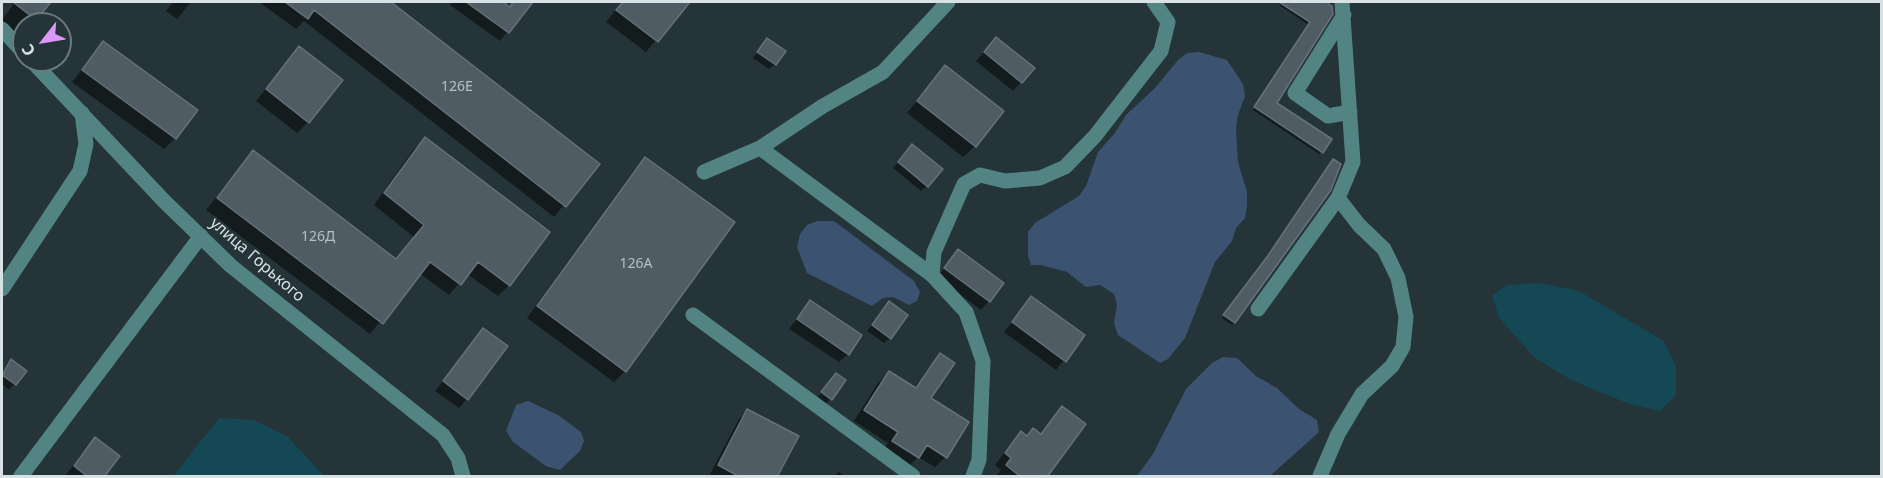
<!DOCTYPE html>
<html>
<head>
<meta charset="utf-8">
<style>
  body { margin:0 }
  #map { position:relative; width:1883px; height:478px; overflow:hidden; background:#253438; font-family:"Noto Sans",sans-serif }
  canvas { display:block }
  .frame { position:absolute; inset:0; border:3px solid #d8e2e4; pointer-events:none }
  .north { position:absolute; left:12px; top:12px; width:60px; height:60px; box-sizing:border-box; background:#253438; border:2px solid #6d7a7d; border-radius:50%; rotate:239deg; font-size:16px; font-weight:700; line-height:24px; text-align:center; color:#d8e2e4 }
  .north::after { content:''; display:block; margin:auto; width:21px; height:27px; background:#db99f5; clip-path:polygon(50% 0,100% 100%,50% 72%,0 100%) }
</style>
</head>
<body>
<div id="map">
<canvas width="1883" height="478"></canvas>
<div class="frame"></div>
<div class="north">С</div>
</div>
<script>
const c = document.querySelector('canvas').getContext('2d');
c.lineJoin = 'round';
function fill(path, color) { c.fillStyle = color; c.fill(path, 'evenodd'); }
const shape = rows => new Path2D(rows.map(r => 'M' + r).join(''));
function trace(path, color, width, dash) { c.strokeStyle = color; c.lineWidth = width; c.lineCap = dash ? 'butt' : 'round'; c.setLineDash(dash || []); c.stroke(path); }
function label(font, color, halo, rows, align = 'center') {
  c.font = font + ' "Noto Sans",sans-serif'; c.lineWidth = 4.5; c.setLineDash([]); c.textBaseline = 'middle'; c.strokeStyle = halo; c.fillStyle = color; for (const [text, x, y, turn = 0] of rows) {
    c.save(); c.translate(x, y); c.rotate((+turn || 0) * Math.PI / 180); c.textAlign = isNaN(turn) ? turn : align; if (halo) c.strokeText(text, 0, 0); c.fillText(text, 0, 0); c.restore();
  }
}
const green = shape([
  [1540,283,1579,291,1664,341,1676,367,1676,395,1660,411,1627,403,1573,381,1535,358,1499,318,1492,295,1507,285],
  [219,418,254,420,288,437,324,476,173,476]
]);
const water = shape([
  [1199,52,1227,60,1243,84,1245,96,1238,115,1236,128,1238,162,1247,192,1247,205,1245,218,1236,228,1232,241,1215,262,1185,338,1168,359,1160,363,1118,335,1114,323,1117,304,1114,294,1100,285,1086,287,1067,272,1041,265,1031,265,1028,256,1028,232,1035,223,1079,196,1086,186,1098,152,1115,133,1126,115,1155,88,1178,60,1187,53],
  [818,221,834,221,914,281,920,292,917,301,909,305,893,297,883,298,872,306,807,273,797,247,800,234,807,225],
  [1223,357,1237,358,1256,376,1277,388,1299,409,1317,420,1319,432,1270,476,1137,476,1153,454,1186,389,1212,363],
  [528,401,558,415,581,432,584,441,580,451,560,470,546,466,513,442,506,431,516,405]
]);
const shadow = shape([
  [15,2,49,2,30,24,24,24,24,30,19,35,2,20],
  [173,2,191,2,177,19,166,11],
  [259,2,388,2,597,164,554,217,304,21,296,29],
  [452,2,500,2,508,7,513,2,531,2,500,41,450,5],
  [622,2,688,2,646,52,606,22],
  [1281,2,1323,2,1331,7,1275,103,1330,140,1319,154,1253,110,1309,25,1279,5],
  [996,39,1021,82,1013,91,976,61],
  [767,40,775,64,769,69,753,58],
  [103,43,175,138,164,149,72,82],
  [299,48,308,122,297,133,256,101],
  [945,67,975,146,963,157,907,113],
  [425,139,509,285,498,296,467,274,449,295,419,273,370,334,206,210,253,152,395,260,414,237,374,205,413,150],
  [907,152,927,186,921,191,893,168],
  [645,159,625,371,614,382,527,318,634,170],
  [1329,189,1234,322,1232,325,1222,318,1265,261],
  [959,251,989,301,981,310,937,277],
  [1032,298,1083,336,1056,370,1004,332],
  [810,302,848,354,839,362,789,329],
  [889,303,890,338,884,343,867,331],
  [483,330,467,399,459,408,435,391],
  [940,354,929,398,946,457,935,467,918,457,907,468,882,452,888,443,854,421,878,383,889,373,914,388],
  [11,361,25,371,9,390,2,384,2,372],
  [831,380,844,381,825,405,817,398],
  [1062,408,1045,476,996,476,1001,470,995,465,1010,445,1021,433,1026,437,1033,430,1039,434],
  [747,411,776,476,715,476,710,474,739,419],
  [95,439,103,476,66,475,86,448],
  [839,472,844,476,834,476]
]);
const building = shape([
  [13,2,51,2,36,20,13,2],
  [285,2,391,2,600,164,566,207,314,10,308,19,285,2],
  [466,2,503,2,510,7,513,2,533,2,509,33,466,2],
  [623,2,690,2,658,42,616,10,623,2],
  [1279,2,1326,2,1332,6,1333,14,1277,103,1332,139,1323,153,1254,107,1310,22,1279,2],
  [996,37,1035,68,1022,83,984,52,996,37],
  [767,38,786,51,776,65,757,52,767,38],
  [103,41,198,110,176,139,82,70,103,41],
  [299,46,343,80,309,123,266,89,299,46],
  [945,65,1004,111,976,147,917,101,945,65],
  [425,137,550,232,510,286,478,262,461,285,430,262,383,324,217,198,253,150,396,259,424,225,384,193,425,137],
  [912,144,943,169,928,187,898,162,912,144],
  [645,157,735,222,626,372,537,306,645,157],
  [1333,159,1341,164,1331,190,1235,323,1223,315,1267,257,1333,159],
  [958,249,1004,283,990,302,944,268,958,249],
  [1031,296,1085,335,1066,362,1012,322,1031,296],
  [810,300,862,335,849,355,797,319,810,300],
  [889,301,908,315,891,339,872,325,889,301],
  [483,328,508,346,468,400,443,381,483,328],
  [940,353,955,363,931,398,969,422,947,458,927,445,919,458,892,441,898,432,864,410,889,371,916,388,940,353],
  [11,359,27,371,16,385,2,375,11,359],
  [836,373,846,380,832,400,821,392,836,373],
  [1062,406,1086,424,1047,477,1021,477,1006,465,1011,458,1005,453,1021,431,1027,436,1033,428,1041,434,1062,406],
  [747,409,799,436,777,477,740,477,718,465,747,409],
  [95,437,120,456,104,477,88,477,74,466,95,437]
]);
const minor = shape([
  [1344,15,1295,93,1328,116,1350,112],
  [2,29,24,53],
  [31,60,164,201,231,266,443,435,458,458,463,476],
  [760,148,932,275],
  [704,172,760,148,823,106,883,72,948,2],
  [2,289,80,171,86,144,82,113],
  [1258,309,1338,198,1353,162,1342,2],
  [693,315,913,476],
  [21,476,201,236],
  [973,476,979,460,983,361,966,312,932,275,934,252,964,184,980,175,1005,181,1040,178,1065,167,1095,136,1161,51,1168,22,1154,2],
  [1320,476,1338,434,1362,394,1392,366,1403,347,1406,317,1398,278,1384,249,1359,225,1338,198]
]);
const numberNames = [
  ["126Е",457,87],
  ["126Д",318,237],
  ["126А",636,264]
];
const streetNames = [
  ["улица Горького",257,260,41]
];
fill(green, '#134854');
fill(water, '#3b5371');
fill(shadow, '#0007');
fill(building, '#4f5c64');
trace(building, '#65727b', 1.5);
trace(minor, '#528483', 15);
label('14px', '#b6c0c4', null, numberNames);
label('16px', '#d8e2e4', '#253438', streetNames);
</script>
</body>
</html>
